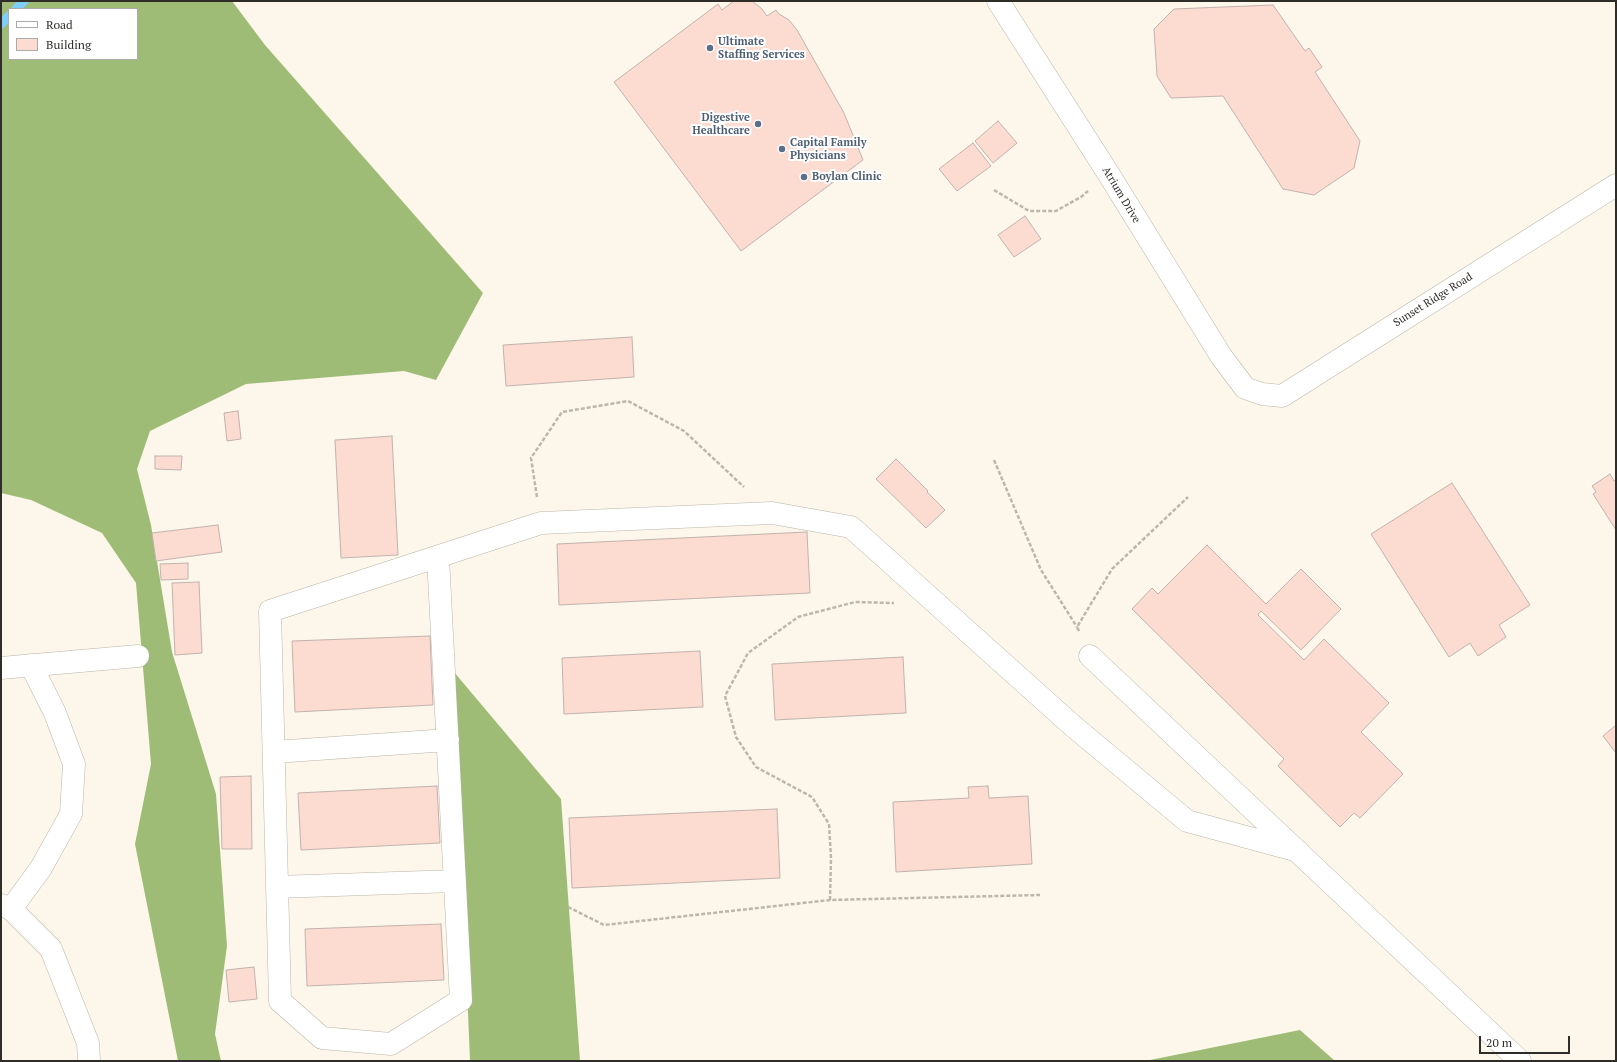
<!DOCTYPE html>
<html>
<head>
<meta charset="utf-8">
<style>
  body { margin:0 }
  #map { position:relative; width:1617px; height:1062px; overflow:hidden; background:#fcf7ea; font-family:"PT Serif",serif }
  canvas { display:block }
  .frame { position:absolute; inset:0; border:2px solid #2f2d28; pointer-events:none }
  .legend { position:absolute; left:8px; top:8px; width:130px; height:52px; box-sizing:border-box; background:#fff; border:1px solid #acaba9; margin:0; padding:5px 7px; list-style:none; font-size:12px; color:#2f2d28 }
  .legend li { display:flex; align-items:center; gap:8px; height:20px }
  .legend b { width:20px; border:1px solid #acaba9 }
  .scale { position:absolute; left:1479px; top:1036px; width:91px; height:18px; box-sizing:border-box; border:2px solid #2f2d28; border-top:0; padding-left:5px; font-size:12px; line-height:14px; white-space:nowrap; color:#2f2d28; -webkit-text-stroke:3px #fff; paint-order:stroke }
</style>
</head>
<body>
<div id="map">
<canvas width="1617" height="1062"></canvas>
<div class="frame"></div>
<ul class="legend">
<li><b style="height:5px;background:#fff"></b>Road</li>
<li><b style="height:11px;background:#fcdbd1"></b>Building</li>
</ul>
<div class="scale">20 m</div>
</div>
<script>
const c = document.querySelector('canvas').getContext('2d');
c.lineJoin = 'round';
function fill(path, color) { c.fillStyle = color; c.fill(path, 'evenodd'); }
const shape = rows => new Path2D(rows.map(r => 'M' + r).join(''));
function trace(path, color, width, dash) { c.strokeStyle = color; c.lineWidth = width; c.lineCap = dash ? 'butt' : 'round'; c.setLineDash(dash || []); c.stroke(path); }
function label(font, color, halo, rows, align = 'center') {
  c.font = font + ' "PT Serif",serif'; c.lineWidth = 4; c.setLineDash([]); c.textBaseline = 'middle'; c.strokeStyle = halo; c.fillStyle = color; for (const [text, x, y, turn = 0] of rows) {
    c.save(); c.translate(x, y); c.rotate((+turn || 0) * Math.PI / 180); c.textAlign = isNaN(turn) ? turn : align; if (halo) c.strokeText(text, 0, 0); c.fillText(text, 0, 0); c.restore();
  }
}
const forest = shape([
  [1,1,232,1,265,45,483,293,436,380,404,371,246,384,150,431,137,469,151,525,172,652,216,794,227,946,215,1034,221,1061,178,1061,135,844,151,764,136,583,102,533,31,500,1,493],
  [9,9,137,9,137,59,9,59],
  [454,672,561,799,580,1061,470,1061],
  [1300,1030,1335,1061,1145,1061]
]);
const stream = shape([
  [16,9,24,1],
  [1,24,9,16]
]);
const building = shape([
  [734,1,752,1,762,9,767,16,776,10,779,14,789,20,797,30,844,113,863,160,741,251,614,82,718,4,722,10,734,1],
  [1273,5,1305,51,1309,48,1322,67,1315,72,1360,141,1354,168,1314,195,1283,189,1223,96,1171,98,1157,76,1154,29,1174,9,1273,5],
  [998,121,1017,143,993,163,975,141,998,121],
  [973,143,991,166,957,191,939,169,973,143],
  [1025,216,1041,239,1014,257,998,235,1025,216],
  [632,337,634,377,506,386,503,345,632,337],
  [238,411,241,439,227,441,224,413,238,411],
  [392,436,398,555,341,558,335,440,392,436],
  [155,456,182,456,181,470,155,469,155,456],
  [896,459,928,491,927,492,945,510,926,528,876,479,896,459],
  [1610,474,1614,481,1616,480,1616,530,1593,494,1596,492,1592,486,1610,474],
  [1452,483,1530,605,1499,625,1506,637,1478,656,1470,643,1449,657,1371,534,1452,483],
  [218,525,222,552,156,561,152,533,218,525],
  [807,532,810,593,559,605,557,544,807,532],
  [1207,545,1266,604,1301,569,1341,609,1301,650,1261,611,1258,615,1304,660,1324,639,1389,703,1361,732,1403,774,1360,818,1354,813,1340,827,1278,766,1284,759,1132,609,1152,588,1158,594,1207,545],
  [188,563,188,579,161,580,160,564,188,563],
  [199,582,202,653,175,655,172,583,199,582],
  [430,636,433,705,295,712,292,641,430,636],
  [700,651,703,707,564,714,562,658,700,651],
  [903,657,906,713,775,720,772,664,903,657],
  [1616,725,1616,753,1603,736,1616,725],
  [251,776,252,849,222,849,220,777,251,776],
  [437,786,440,843,301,850,298,793,437,786],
  [988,786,989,798,1028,796,1032,864,896,872,893,802,969,798,968,787,988,786],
  [777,809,780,878,572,888,569,818,777,809],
  [441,924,444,980,307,986,305,929,441,924],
  [254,967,257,999,229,1002,226,970,254,967]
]);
const path = shape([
  [994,190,1029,211,1056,211,1081,197,1088,191],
  [994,460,1041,570,1077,627],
  [537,497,531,458,562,412,628,401,684,431,744,487],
  [1079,631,1077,627,1112,569,1188,497],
  [830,900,831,858,829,824,812,797,756,767,736,737,725,696,748,653,798,617,855,602,894,603],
  [568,907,604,925,830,900,1040,895]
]);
const minor = shape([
  [998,1,1108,173,1221,356,1245,388,1262,394,1282,396,1616,185],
  [438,557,461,1000,391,1044,322,1038,280,1001,270,611,541,523,772,513,851,527,1073,726,1187,821,1298,851],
  [1090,656,1520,1061],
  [1,668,138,656],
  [274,752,448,740],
  [277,887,455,881],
  [1,905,11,909,51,949,88,1043,89,1061],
  [11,909,41,868,71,814,74,764,55,713,31,665]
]);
const markers = [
  [710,48,4,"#5c6f8a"],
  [758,124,4,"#5c6f8a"],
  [782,149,4,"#5c6f8a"],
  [804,177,4,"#5c6f8a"]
];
const serviceNames = [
  ["Ultimate",718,42],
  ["Staffing Services",718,55],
  ["Digestive",750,118,"right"],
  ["Healthcare",750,131,"right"],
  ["Capital Family",790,143],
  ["Physicians",790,156],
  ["Boylan Clinic",812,177]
];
const streetNames = [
  ["Atrium Drive",1121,195,59],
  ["Sunset Ridge Road",1433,300,-32]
];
fill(forest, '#9fbc77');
trace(stream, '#7ecef9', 9);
fill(building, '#fcdbd1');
trace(building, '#c1b2ae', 1);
trace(minor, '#bab5a8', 23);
trace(path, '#bbb7ad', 2.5, [4, 2]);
trace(minor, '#fff', 22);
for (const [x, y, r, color] of markers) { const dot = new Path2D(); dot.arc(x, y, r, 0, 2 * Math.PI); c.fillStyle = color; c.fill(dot); trace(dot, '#fff', 1.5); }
label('bold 11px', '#4e5e75', '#fff', serviceNames, 'left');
label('11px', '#2f2d28', '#fff', streetNames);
</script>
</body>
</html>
